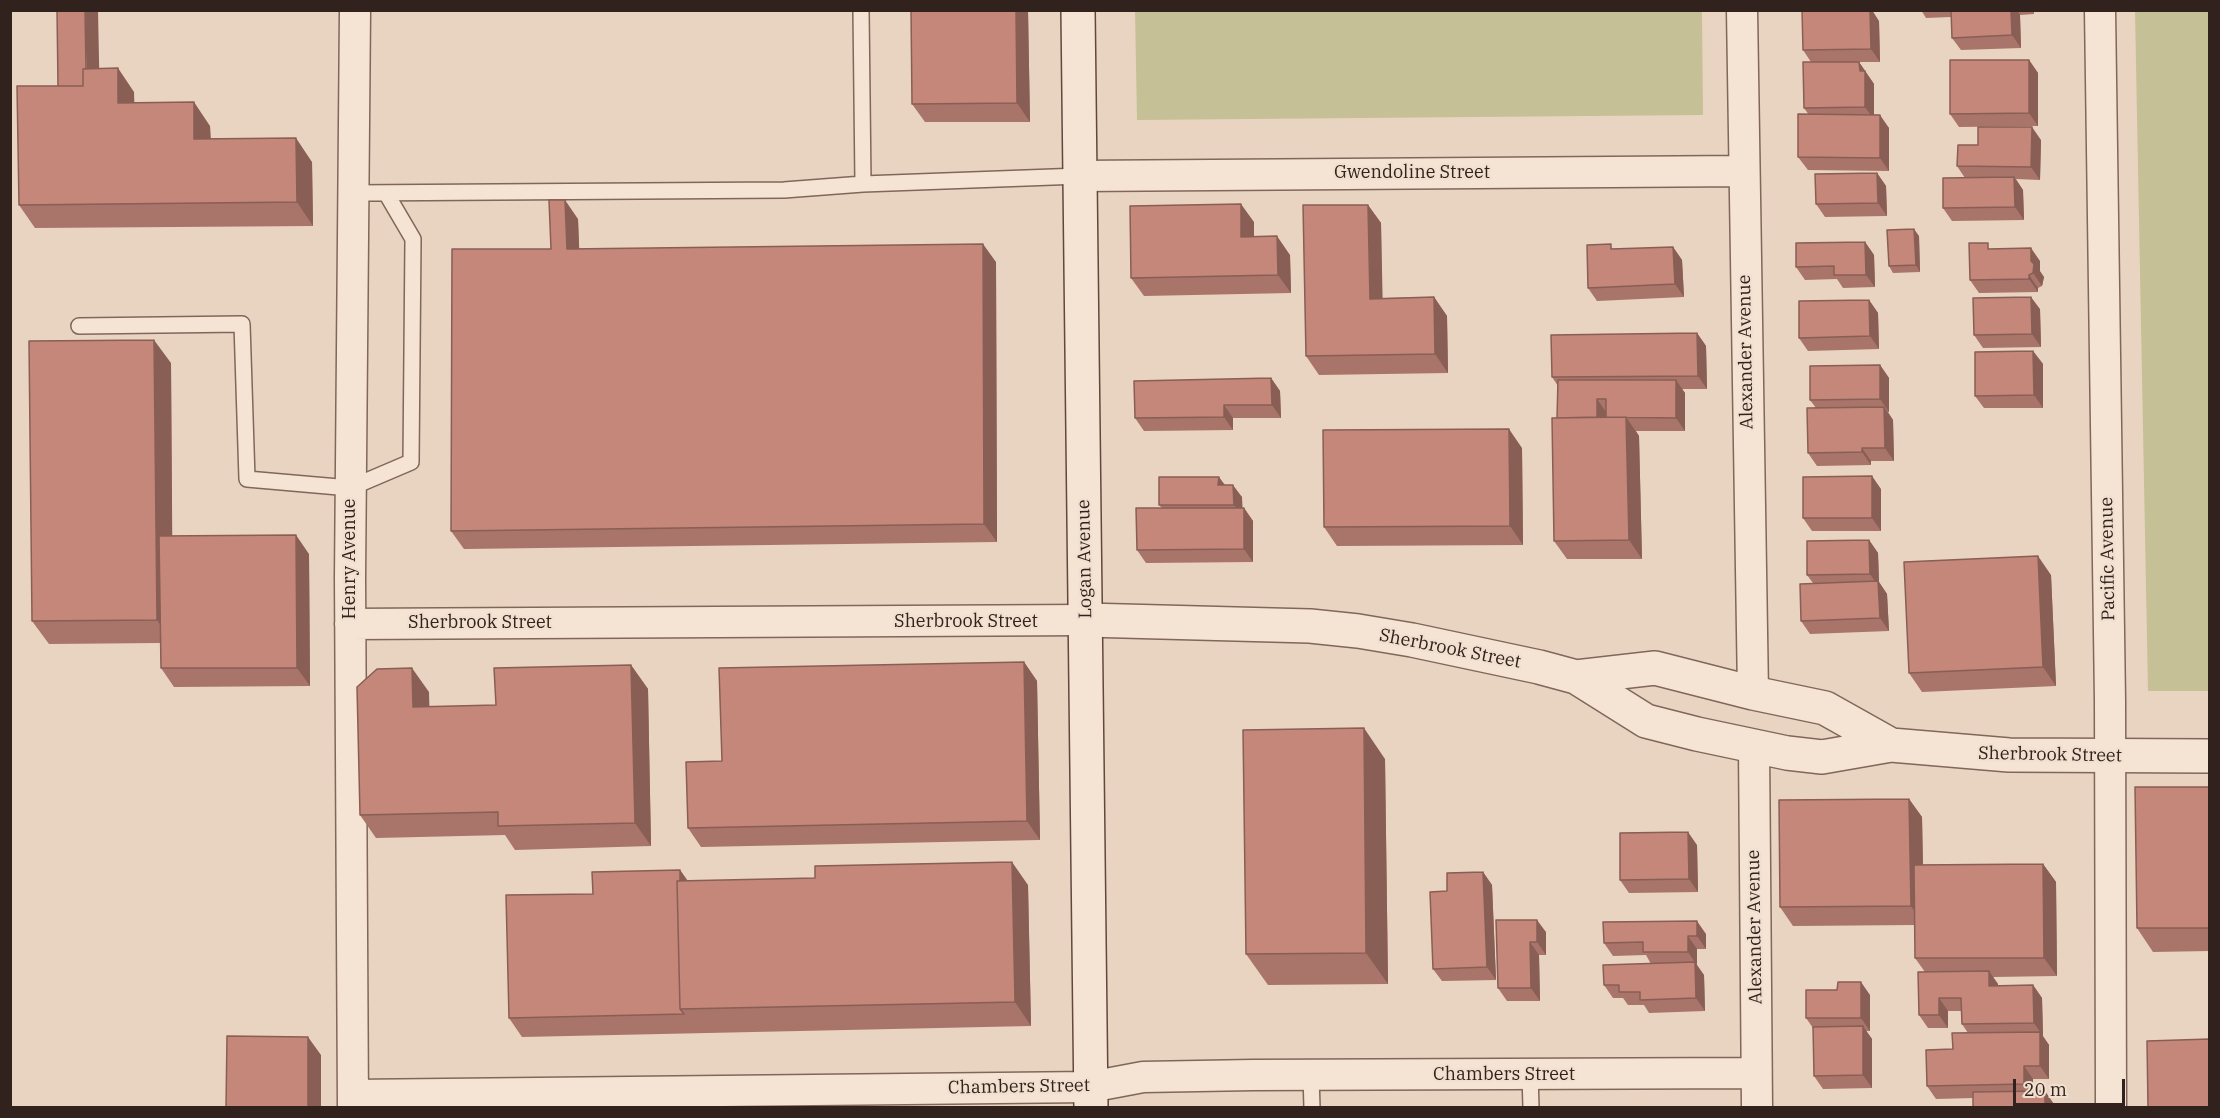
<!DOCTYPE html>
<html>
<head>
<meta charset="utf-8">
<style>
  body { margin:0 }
  #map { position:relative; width:2220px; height:1118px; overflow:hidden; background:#e9d4c1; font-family:"IBM Plex Serif",serif }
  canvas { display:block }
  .frame { position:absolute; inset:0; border:12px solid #32221d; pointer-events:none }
  .scale { position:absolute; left:2013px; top:1079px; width:112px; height:27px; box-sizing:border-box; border:3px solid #32221d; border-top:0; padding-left:8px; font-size:18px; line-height:21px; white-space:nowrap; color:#32221d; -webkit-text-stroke:4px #f1e0d0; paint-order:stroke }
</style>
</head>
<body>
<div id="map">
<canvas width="2220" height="1118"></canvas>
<div class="frame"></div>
<div class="scale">20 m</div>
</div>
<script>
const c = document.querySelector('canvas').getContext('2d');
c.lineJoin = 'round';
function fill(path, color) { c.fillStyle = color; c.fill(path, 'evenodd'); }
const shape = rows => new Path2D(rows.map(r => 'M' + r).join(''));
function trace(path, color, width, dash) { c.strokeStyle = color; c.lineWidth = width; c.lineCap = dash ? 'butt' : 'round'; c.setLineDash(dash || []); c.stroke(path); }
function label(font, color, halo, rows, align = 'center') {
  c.font = font + ' "IBM Plex Serif",serif'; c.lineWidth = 4.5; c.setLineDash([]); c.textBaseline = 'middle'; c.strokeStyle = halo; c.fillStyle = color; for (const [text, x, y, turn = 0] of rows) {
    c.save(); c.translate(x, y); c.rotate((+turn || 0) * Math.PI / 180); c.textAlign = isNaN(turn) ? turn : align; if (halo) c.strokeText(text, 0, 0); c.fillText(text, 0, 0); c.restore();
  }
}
const green = shape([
  [1135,11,1702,11,1703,115,1137,120],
  [2135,11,2209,11,2209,691,2148,691]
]);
const service = shape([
  [861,10,863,184],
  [353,193,784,190,863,184,1080,176],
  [79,326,242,324,247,479,350,488,411,462,413,239,386,193],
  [1530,1074,1531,1108],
  [1311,1075,1312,1108]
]);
const minor = shape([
  [1742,10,1753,693],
  [2100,10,2110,701,2111,1108],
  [1080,176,1743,171],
  [350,624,1086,620],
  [1754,747,1757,1108],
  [353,1095,1090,1087,1143,1077,1253,1075,1756,1073],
  [353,1108,350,577,355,10]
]);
const tertiary = shape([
  [1086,620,1310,626,1358,631,1412,640,1539,667,1576,677,1646,721,1697,734,1787,753,1822,757,1891,745,2009,755,2210,756],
  [1576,677,1655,668,1753,693,1825,708,1891,745]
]);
const secondary = shape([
  [1078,10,1091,1108]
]);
const wall = shape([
  [911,10,1028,10,1030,122,925,122,912,104],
  [1921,10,2034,10,2034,14,2020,15,2021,48,1961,50,1952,38,1951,17,1926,18],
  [1879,21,1880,62,1859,62,1874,84,1874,115,1889,128,1889,171,1808,170,1798,157,1809,115,1804,108,1811,62,1803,50],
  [2029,60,2038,73,2038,126,1959,127,1950,114],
  [99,68,134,92,134,102,210,126,211,139,312,162,313,226,35,228,19,205,58,86],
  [2041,140,2040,180,2016,179,2023,190,2024,220,1952,221,1943,208,1965,178,1957,166,1978,145],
  [1877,173,1886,186,1887,216,1825,217,1816,204],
  [1368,205,1381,223,1382,298,1434,297,1447,316,1448,373,1319,375,1306,356],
  [578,219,579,249,996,262,997,542,464,549,451,531,551,249],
  [1254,222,1254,237,1290,255,1291,293,1144,296,1131,278],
  [1919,236,1920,272,1893,273,1889,266],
  [1865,242,1874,255,1875,287,1843,288,1837,279,1805,280,1796,267],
  [1673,247,1682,260,1684,297,1597,301,1588,288,1615,249],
  [1992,249,2040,261,2040,272,2044,277,2042,286,2038,288,2038,292,1979,293,1970,280],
  [1869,300,1878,313,1879,349,1808,351,1799,338],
  [2040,309,2041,347,1983,348,1974,335],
  [1697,333,1706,346,1707,389,1682,389,1685,393,1685,431,1636,431,1639,436,1642,559,1567,559,1554,541,1558,386,1552,377],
  [2033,351,2043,364,2043,408,1984,408,1975,396],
  [171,363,172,536,309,554,310,686,174,687,161,668,160,643,49,644,32,621],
  [1880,365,1889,378,1889,412,1888,412,1893,420,1894,461,1871,461,1871,465,1817,466,1808,453,1816,408,1810,400],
  [1271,378,1280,391,1281,418,1233,418,1233,430,1144,431,1135,418],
  [1522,448,1523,545,1337,546,1324,527],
  [1224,485,1242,497,1242,508,1244,508,1253,521,1253,562,1146,563,1137,550,1162,508,1159,505],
  [1881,489,1881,531,1812,531,1803,518],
  [1869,540,1878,553,1879,582,1887,594,1889,631,1810,634,1801,621,1813,583,1807,575],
  [2051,575,2056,686,1922,692,1909,673],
  [1024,662,1037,681,1040,840,701,847,688,828,722,761],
  [631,665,648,689,651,846,515,850,505,835,376,838,360,815,429,692,429,707,496,705],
  [1385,759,1388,984,1268,985,1246,954],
  [2210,787,2210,951,2153,952,2137,928],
  [1909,799,1922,817,1923,865,2043,864,2056,882,2057,976,1993,977,1998,984,1998,986,2033,985,2042,998,2043,1036,2049,1045,2049,1079,2033,1079,2033,1091,2054,1104,1973,1098,1936,1099,1927,1086,1953,1049,1968,1033,1962,1024,1961,1011,1948,1011,1948,1028,1928,1028,1919,1015,1925,972,1915,958,1915,925,1793,926,1780,907],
  [1697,845,1698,892,1629,893,1620,880],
  [680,870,688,881,1028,885,1031,1026,522,1037,509,1018,593,894],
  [1483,872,1492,885,1496,980,1442,981,1433,969,1447,891],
  [1496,920,1546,932,1546,955,1539,955,1540,1001,1507,1001,1498,988],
  [1706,934,1706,949,1697,949,1696,965,1704,975,1705,1011,1649,1013,1644,1005,1628,1005,1623,998,1613,998,1604,985,1651,964,1646,955,1613,956,1604,943],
  [1870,995,1870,1031,1866,1031,1872,1039,1872,1088,1823,1089,1814,1076,1813,1028,1806,1018]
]);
const shadedWall = shape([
  [85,10,98,10,100,109,87,91],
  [1016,10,1028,10,1030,122,1017,103],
  [1870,10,1872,10,1879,21,1880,62,1871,49],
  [2011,10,2017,10,2020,15,2021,48,2012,35],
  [2029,60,2038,73,2038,126,2029,113],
  [1859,62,1874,84,1874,120,1865,107],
  [118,68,134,92,135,126,118,103],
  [194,102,210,126,211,163,194,139],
  [1880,115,1889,128,1889,171,1880,158],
  [2032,127,2041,140,2040,180,2031,167],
  [296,138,312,162,313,226,297,202],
  [1877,173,1886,186,1887,216,1878,203],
  [2014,177,2023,190,2024,220,2015,207],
  [565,200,578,219,580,268,567,249],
  [1241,204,1254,222,1254,256,1241,237],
  [1368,205,1381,223,1383,317,1370,299],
  [1914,229,1919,236,1920,272,1916,265],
  [1277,236,1290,255,1291,293,1278,275],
  [1865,242,1874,255,1875,287,1866,275],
  [983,244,996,262,997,542,984,524],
  [1673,247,1682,260,1684,297,1675,284],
  [2031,248,2040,261,2040,271,2044,277,2042,286,2033,273,2031,261],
  [2029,275,2038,288,2038,292,2029,279],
  [1434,297,1447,316,1448,373,1435,354],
  [2031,297,2040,309,2041,347,2032,334],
  [1869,300,1878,313,1879,349,1870,336],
  [1697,333,1706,346,1707,389,1698,376],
  [154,340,171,363,173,643,157,620],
  [2033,351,2043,364,2043,408,2034,395],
  [1880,365,1889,378,1889,412,1880,399],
  [1271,378,1280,391,1281,418,1272,405],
  [1676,380,1685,393,1685,431,1676,418],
  [1597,399,1606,412,1606,432,1597,420],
  [1224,405,1233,418,1233,430,1224,417],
  [1884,407,1893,420,1894,461,1885,448],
  [1626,417,1639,436,1642,559,1629,540],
  [1509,429,1522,448,1523,545,1510,526],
  [1862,448,1871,461,1871,465,1862,452],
  [1872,476,1881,489,1881,531,1872,518],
  [1219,477,1228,489,1218,485],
  [1233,485,1242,497,1243,518,1234,505],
  [1244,508,1253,521,1253,562,1244,549],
  [296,535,309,554,310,686,297,668],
  [1869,540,1878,553,1879,582,1887,594,1889,631,1880,618,1878,586,1870,574],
  [2038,556,2051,575,2056,686,2043,667],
  [1024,662,1037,681,1040,840,1027,821],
  [631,665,648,689,651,846,635,823],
  [412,668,429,692,430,731,413,707],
  [1364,728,1385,759,1388,984,1366,953],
  [1909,799,1922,817,1924,925,1911,906],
  [1688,832,1697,845,1698,892,1689,879],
  [1012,862,1028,885,1031,1026,1015,1002],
  [2043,864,2056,882,2057,976,2044,958],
  [680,870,693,889,683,1009],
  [1483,872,1492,885,1496,980,1487,967],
  [1537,920,1546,932,1546,955,1537,942],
  [1697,921,1706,934,1706,949,1697,936],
  [1688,936,1697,949,1697,965,1688,952],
  [1530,942,1539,955,1540,1001,1531,988],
  [1695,962,1704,975,1705,1011,1696,998],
  [1989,971,1998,984,1998,999,1989,986],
  [1861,982,1870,995,1870,1031,1861,1018],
  [2033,985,2042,998,2043,1036,2034,1023],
  [1939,998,1948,1011,1948,1028,1939,1015],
  [1863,1026,1872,1039,1872,1088,1863,1075],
  [2040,1032,2049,1045,2049,1079,2040,1066],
  [308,1037,321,1055,321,1107,308,1107],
  [2024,1066,2033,1079,2033,1097,2024,1084],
  [2045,1091,2054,1104,2054,1107,2045,1107]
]);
const building = shape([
  [57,10,85,10,86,69,83,69,83,86,58,86,57,10],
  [911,10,1016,10,1017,103,912,104,911,10],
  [1802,10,1870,10,1871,49,1803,50,1802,10],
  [1951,10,2011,10,2012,35,1952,38,1951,10],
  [1950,60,2029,60,2029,113,1950,114,1950,60],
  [1803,62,1859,62,1860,71,1865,71,1865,107,1804,108,1803,62],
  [118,68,118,103,194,102,194,139,296,138,297,202,19,205,17,86,83,86,83,69,118,68],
  [1798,114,1880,115,1880,158,1798,157,1798,114],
  [1978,127,2032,127,2031,167,1957,166,1958,145,1978,145,1978,127],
  [1877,173,1878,203,1816,204,1815,174,1877,173],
  [2014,177,2015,207,1943,208,1943,178,2014,177],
  [549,200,565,200,567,249,983,244,984,524,451,531,452,249,551,249,549,200],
  [1241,204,1241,237,1277,236,1278,275,1131,278,1130,206,1241,204],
  [1303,205,1368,205,1370,299,1434,297,1435,354,1306,356,1303,205],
  [1914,229,1916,265,1889,266,1887,230,1914,229],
  [1865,242,1866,275,1834,275,1834,266,1796,267,1796,243,1865,242],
  [1969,243,1988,243,1988,249,2031,248,2031,261,2034,264,2033,273,2029,275,2029,279,1970,280,1969,243],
  [1611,244,1611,249,1673,247,1675,284,1588,288,1587,245,1611,244],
  [2031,297,2032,334,1974,335,1973,298,2031,297],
  [1869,300,1870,336,1799,338,1799,301,1869,300],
  [1697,333,1698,376,1552,377,1551,335,1697,333],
  [154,340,157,620,32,621,29,341,154,340],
  [2033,351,2034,395,1975,396,1975,352,2033,351],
  [1880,365,1880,399,1810,400,1810,366,1880,365],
  [1271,378,1272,405,1224,405,1224,417,1135,418,1134,381,1271,378],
  [1558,380,1676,380,1676,418,1606,417,1606,399,1597,399,1597,417,1557,418,1558,380],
  [1884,407,1885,448,1862,448,1862,452,1808,453,1807,408,1884,407],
  [1626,417,1629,540,1554,541,1552,418,1626,417],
  [1509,429,1510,526,1324,527,1323,430,1509,429],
  [1872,476,1872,518,1803,518,1803,477,1872,476],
  [1159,477,1219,477,1218,485,1233,485,1234,505,1159,505,1159,477],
  [1136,508,1244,508,1244,549,1137,550,1136,508],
  [296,535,297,668,161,668,159,536,296,535],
  [1869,540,1870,574,1807,575,1807,541,1869,540],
  [2038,556,2043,667,1909,673,1904,562,2038,556],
  [1878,581,1880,618,1801,621,1800,584,1878,581],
  [1024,662,1027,821,688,828,686,762,722,761,719,668,1024,662],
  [631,665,635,823,498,826,498,812,360,815,357,687,377,669,412,668,413,707,496,705,494,668,631,665],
  [1364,728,1366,953,1246,954,1243,730,1364,728],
  [2135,787,2210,787,2210,928,2137,928,2135,787],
  [1909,799,1911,906,1780,907,1779,800,1909,799],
  [1688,832,1689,879,1620,880,1620,833,1688,832],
  [1012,862,1015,1002,680,1009,677,881,815,878,815,866,1012,862],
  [2043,864,2044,958,1915,958,1914,865,2043,864],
  [680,870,680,881,677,881,680,1009,684,1014,509,1018,506,895,593,894,592,872,680,870],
  [1483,872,1487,967,1433,969,1430,892,1447,891,1447,873,1483,872],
  [1496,920,1537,920,1537,942,1530,942,1531,988,1498,988,1496,920],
  [1697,921,1697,936,1688,936,1688,952,1643,952,1643,942,1604,943,1603,922,1697,921],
  [1695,962,1696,998,1640,1000,1640,992,1619,992,1619,985,1604,985,1603,965,1695,962],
  [1989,971,1989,986,2033,985,2034,1023,1962,1024,1961,998,1939,998,1939,1015,1919,1015,1918,972,1989,971],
  [1838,982,1861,982,1861,1018,1806,1018,1806,990,1837,990,1838,982],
  [1863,1026,1863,1075,1814,1076,1813,1027,1863,1026],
  [2040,1032,2040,1066,2024,1066,2024,1084,1927,1086,1926,1050,1953,1049,1952,1033,2040,1032],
  [227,1036,308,1037,308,1107,226,1107,227,1036],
  [2210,1039,2210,1107,2148,1107,2147,1041,2210,1039],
  [2045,1091,2045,1107,1973,1107,1973,1092,2045,1091]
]);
const streetNames = [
  ["Gwendoline Street",1412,173],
  ["Alexander Avenue",1746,352,-91],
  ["Henry Avenue",350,559,-90],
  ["Logan Avenue",1085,559,-91],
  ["Pacific Avenue",2108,559,-91],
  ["Sherbrook Street",966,622],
  ["Sherbrook Street",480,623],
  ["Sherbrook Street",1450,649,11],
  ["Sherbrook Street",2050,755,1],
  ["Alexander Avenue",1755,927,-91],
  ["Chambers Street",1504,1075],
  ["Chambers Street",1019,1087,-1]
];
fill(green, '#c6c096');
trace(service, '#81665a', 18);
trace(minor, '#81665a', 33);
trace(tertiary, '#81665a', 36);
trace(secondary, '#63473d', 36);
trace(service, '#f5e3d3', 15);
trace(minor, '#f5e3d3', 30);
trace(tertiary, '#f5e3d3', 33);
trace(secondary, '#f5e3d3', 33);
fill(wall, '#a97469');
fill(shadedWall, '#895e55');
fill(building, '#c4877a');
trace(building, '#895e55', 1.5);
label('18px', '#32221d', '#f1e0d0', streetNames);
</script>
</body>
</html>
